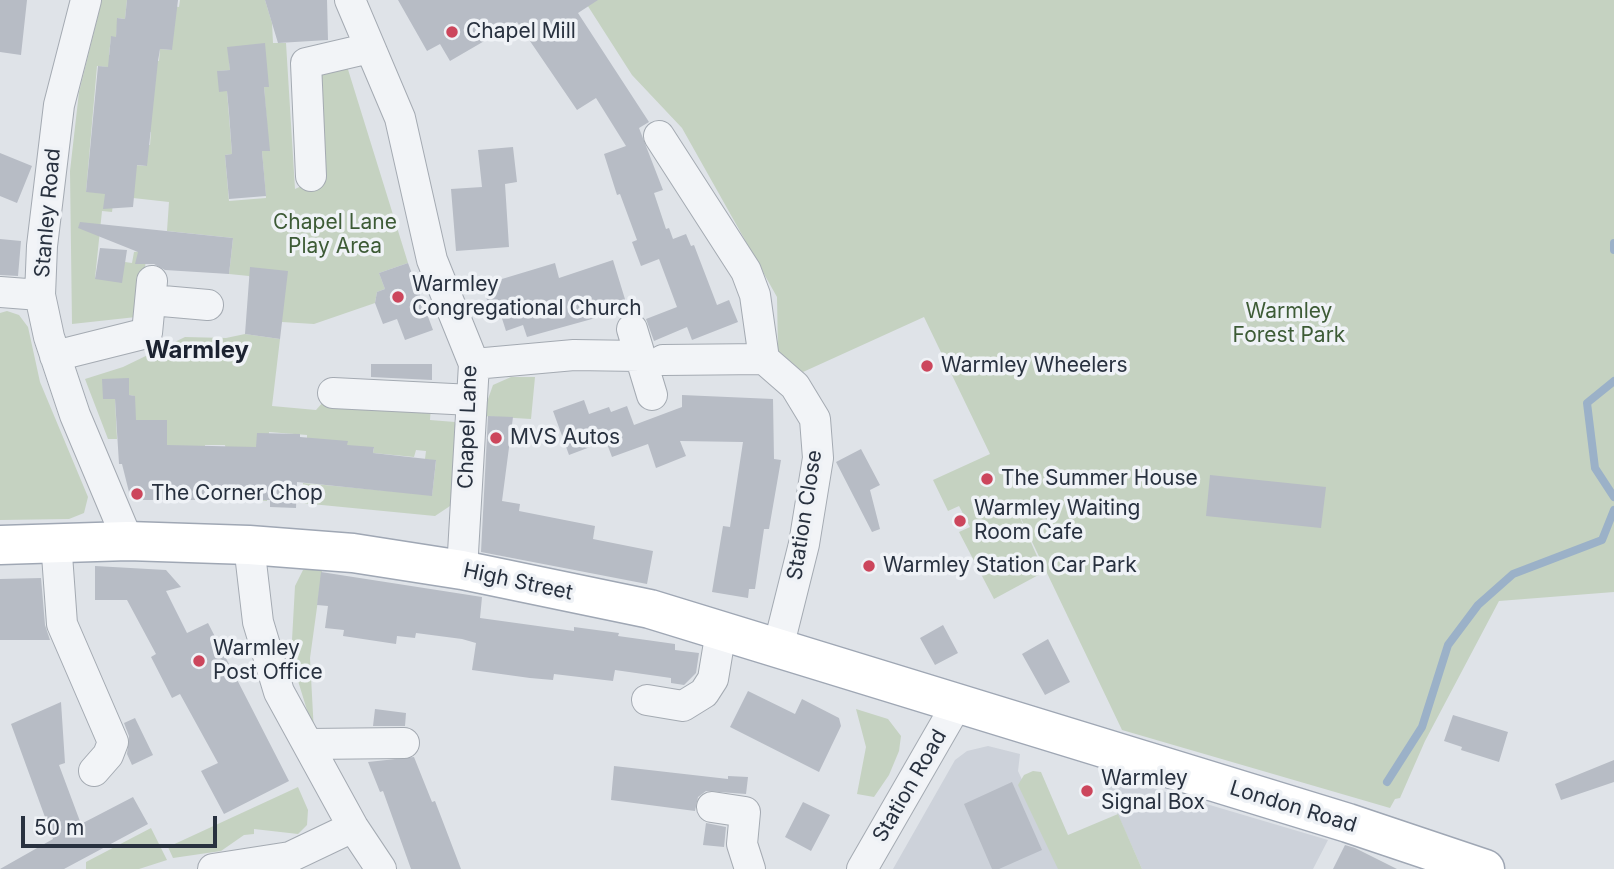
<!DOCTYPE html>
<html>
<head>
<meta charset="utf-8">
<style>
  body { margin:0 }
  #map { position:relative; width:1614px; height:869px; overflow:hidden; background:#dfe3e8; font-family:Inter,sans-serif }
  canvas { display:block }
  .scale { position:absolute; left:21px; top:816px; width:196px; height:32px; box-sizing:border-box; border:4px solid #28313f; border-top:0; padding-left:9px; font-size:21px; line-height:24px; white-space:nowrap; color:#28313f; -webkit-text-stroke:5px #eff2f6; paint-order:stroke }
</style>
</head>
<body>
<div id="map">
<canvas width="1614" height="869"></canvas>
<div class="scale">50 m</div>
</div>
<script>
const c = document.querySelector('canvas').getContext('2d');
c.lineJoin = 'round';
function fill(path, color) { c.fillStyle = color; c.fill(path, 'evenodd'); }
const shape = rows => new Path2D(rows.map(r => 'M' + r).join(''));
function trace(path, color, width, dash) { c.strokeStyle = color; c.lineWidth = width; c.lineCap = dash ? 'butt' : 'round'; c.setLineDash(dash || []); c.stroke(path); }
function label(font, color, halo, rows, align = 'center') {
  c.font = font + ' Inter,sans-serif'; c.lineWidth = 7; c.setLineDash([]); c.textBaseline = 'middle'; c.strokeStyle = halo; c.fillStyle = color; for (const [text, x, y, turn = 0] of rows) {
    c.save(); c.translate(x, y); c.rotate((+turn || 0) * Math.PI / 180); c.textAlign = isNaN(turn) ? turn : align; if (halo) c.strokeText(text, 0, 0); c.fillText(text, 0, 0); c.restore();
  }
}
const built = shape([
  [988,746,1020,754,1018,771,1063,869,893,869,955,760,967,751],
  [1105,774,1328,840,1313,869,1142,869,1103,781]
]);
const green = shape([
  [102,0,127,0,125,19,118,18,116,37,111,37,109,55,159,61,160,49,172,50,172,6,179,7,180,0,265,0,272,23,273,43,286,43,295,189,317,179,313,71,346,63,408,263,379,273,385,289,377,292,375,303,314,324,282,322,249,276,229,274,233,238,167,231,169,202,133,198,113,204,112,212,102,211,95,278,125,262,132,263,134,252,141,251,146,261,136,317,72,324,70,171,79,92],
  [228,47,268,87,264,87,269,151,262,151,266,198,229,201,225,155,232,154,227,91,218,71,230,70],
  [97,66,156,72,128,130,151,132,150,145,126,143,148,154,146,166,123,164,86,192],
  [584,0,1614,0,1614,592,1499,601,1425,741,1400,798,1395,799,1390,808,1122,730,1014,504,1044,572,994,599,959,532,970,527,959,506,948,511,933,480,990,454,924,317,803,372,778,351,777,297,682,128,632,75],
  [7,311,19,315,28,327,40,382,88,497,84,513,69,519,0,520,0,313],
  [245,334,280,339,272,406,316,410,324,401,431,406,430,420,455,422,453,504,435,516,301,503,303,483,432,495,436,461,425,459,426,451,416,450,414,457,373,453,374,448,347,450,347,441,307,446,307,435,269,432,267,501,252,500,252,452,226,452,225,445,205,445,205,459,119,450,134,396,129,395,129,379,115,399,117,439,108,439,85,379,123,367,185,337,226,338],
  [511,377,535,377,531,419,482,416,493,385],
  [314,568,322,571,310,658,314,733,291,658,295,586,303,570],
  [856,709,888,719,901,736,899,751,889,775,874,797,857,794,866,747],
  [1033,771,1041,772,1068,835,1118,814,1142,869,1058,869,1018,785,1024,775],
  [298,787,308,810,307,825,298,834,254,829,254,834,244,835,221,851,173,858,168,847],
  [151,828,167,860,139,869,86,869,86,862]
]);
const stream = shape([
  [1614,243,1614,250],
  [1614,381,1587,403,1595,468,1614,497],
  [1387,782,1422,727,1448,645,1478,605,1513,574,1602,540,1614,510]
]);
const building = shape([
  [0,0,27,0,21,55,0,52],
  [127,0,178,0,172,50,160,49,158,61,147,166,137,165,133,207,103,209,105,194,86,192,98,66,108,67,111,36,116,37,117,18,125,19],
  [265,0,327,0,328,40,278,43],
  [398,0,598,0,578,13,649,122,639,128,663,190,654,193,666,229,669,228,673,239,686,234,691,246,694,245,717,305,729,300,738,322,692,340,687,327,654,341,646,319,677,307,659,259,641,266,632,242,637,240,620,194,617,195,604,154,626,146,596,98,577,110,517,22,450,61,440,44,427,51],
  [265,43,269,87,264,87,270,151,262,151,266,196,229,199,225,155,232,154,229,113,227,91,219,92,217,71,230,70,227,47],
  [513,147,517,182,505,184,509,247,456,251,451,189,482,187,478,150],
  [0,153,32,166,17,203,0,196],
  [80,222,233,238,229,274,165,270,154,264,135,264,138,252,78,228],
  [0,239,21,241,18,276,0,275],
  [100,248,127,250,122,283,95,279],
  [613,260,628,309,527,337,523,325,506,331,498,306,490,309,482,285,555,263,559,278],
  [408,263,433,330,405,340,397,319,383,324,375,303,377,292,385,289,379,273],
  [250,267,288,271,280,339,245,334],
  [371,364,432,364,432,380,371,377],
  [129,378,129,395,135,396,136,420,167,420,167,445,256,447,257,433,300,434,300,437,348,441,347,445,374,447,373,453,436,460,432,496,297,482,296,508,270,507,270,500,131,500,122,464,119,464,115,399,103,399,102,379],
  [682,395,773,399,774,459,781,460,769,529,764,529,755,589,749,589,748,598,712,592,723,526,730,527,743,442,680,441,686,456,656,468,648,444,612,457,606,441,569,455,553,411,584,400,589,414,609,407,611,412,627,406,634,425,682,407],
  [488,416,513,417,502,501,520,504,519,511,595,526,593,539,653,551,647,584,481,552],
  [861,449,880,485,870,490,880,529,872,532,836,462],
  [1210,475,1326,487,1321,528,1206,516],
  [95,566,166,570,181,587,166,591,187,633,208,623,289,781,224,814,201,771,218,763,180,694,172,698,151,657,156,654,127,600,95,600],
  [321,572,482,597,480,618,574,631,574,627,619,633,618,636,675,644,675,650,699,653,696,673,684,685,671,683,671,678,615,670,613,681,554,674,553,680,530,678,472,670,476,643,462,639,416,633,415,638,397,636,396,644,343,636,344,630,325,628,328,606,317,605],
  [41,578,45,625,50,640,0,640,0,579],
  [943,625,958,653,935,665,920,638],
  [1048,639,1070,682,1045,695,1022,654],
  [748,691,795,714,802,699,839,718,841,726,819,772,730,727],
  [61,702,65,763,59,765,81,824,133,797,148,824,64,869,0,869,53,839,11,724],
  [375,709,406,713,405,726,373,726],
  [1453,715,1508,732,1499,762,1461,750,1462,747,1444,741],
  [135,718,153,755,132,765,127,754,129,736,124,723],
  [414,757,432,802,435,801,461,869,411,869,383,791,380,792,368,762],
  [1614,760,1614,782,1561,800,1555,784],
  [614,766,728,779,728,776,748,777,746,794,706,791,698,797,695,811,611,800],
  [1012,782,1042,850,999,869,992,869,964,804],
  [803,802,830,815,811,851,785,837],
  [706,823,726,827,724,847,703,845],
  [1345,845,1355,848,1397,869,1333,869]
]);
const minor = shape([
  [86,0,59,105,42,246,40,295,49,337,75,415,128,541],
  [350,0,400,118,432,260,474,364,462,570],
  [659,136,746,271,755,295,764,359],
  [311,176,306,63,370,48],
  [0,292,40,295],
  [151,300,208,305],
  [632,329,652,395],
  [55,356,147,333,152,281],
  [663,360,764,359,795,386,815,419,818,458,804,544,778,648],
  [474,364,574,355,640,356],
  [333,393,472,400],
  [56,541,62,624,113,742,108,755,94,771],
  [249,545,258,622,279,692,353,827,381,869],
  [647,700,683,706,704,693,713,679,721,631],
  [308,744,404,743],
  [712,807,745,812,742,844,750,869],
  [213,869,290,857,353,827],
  [862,869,957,704]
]);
const major = shape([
  [0,545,128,541,249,545,353,553,462,570,650,609,1348,823,1485,869]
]);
const markers = [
  [452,32,7,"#cc465c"],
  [398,297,7,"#cc465c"],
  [927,366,7,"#cc465c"],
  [496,438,7,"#cc465c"],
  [987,479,7,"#cc465c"],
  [137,494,7,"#cc465c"],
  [960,521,7,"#cc465c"],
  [869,566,7,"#cc465c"],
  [199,661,7,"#cc465c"],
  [1087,791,7,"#cc465c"]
];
const poiNames = [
  ["Chapel Mill",466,32],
  ["Warmley",412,285],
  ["Congregational Church",412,309],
  ["Warmley Wheelers",941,366],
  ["MVS Autos",510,438],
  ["The Summer House",1001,479],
  ["The Corner Chop",151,494],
  ["Warmley Waiting",974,509],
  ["Room Cafe",974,533],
  ["Warmley Station Car Park",883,566],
  ["Warmley",213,649],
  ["Post Office",213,673],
  ["Warmley",1101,779],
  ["Signal Box",1101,803]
];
const streetNames = [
  ["Stanley Road",48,213,-85],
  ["Chapel Lane",468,427,-88],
  ["Station Close",805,515,-81],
  ["High Street",518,582,12],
  ["Station Road",910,786,-60],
  ["London Road",1293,807,17]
];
const parkNames = [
  ["Chapel Lane",335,223],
  ["Play Area",335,247],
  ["Warmley",1289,312],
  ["Forest Park",1289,336]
];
const quarterNames = [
  ["Warmley",197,351]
];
fill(built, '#cdd2da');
fill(green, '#c5d2c1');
trace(stream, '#9bb1c8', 8);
fill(building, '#b7bcc5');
trace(minor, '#a4aab2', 32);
trace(major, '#9fa7b4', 41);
trace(minor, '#f2f4f7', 30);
trace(major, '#fff', 38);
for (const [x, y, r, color] of markers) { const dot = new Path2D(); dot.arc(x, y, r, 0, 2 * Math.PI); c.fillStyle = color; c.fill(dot); trace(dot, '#eff2f6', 2.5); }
label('21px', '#28313f', '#eff2f6', poiNames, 'left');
label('21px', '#28313f', '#eff2f6', streetNames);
label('21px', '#3d5b36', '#eff2f6', parkNames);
label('bold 24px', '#1b2230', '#eff2f6', quarterNames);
</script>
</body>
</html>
